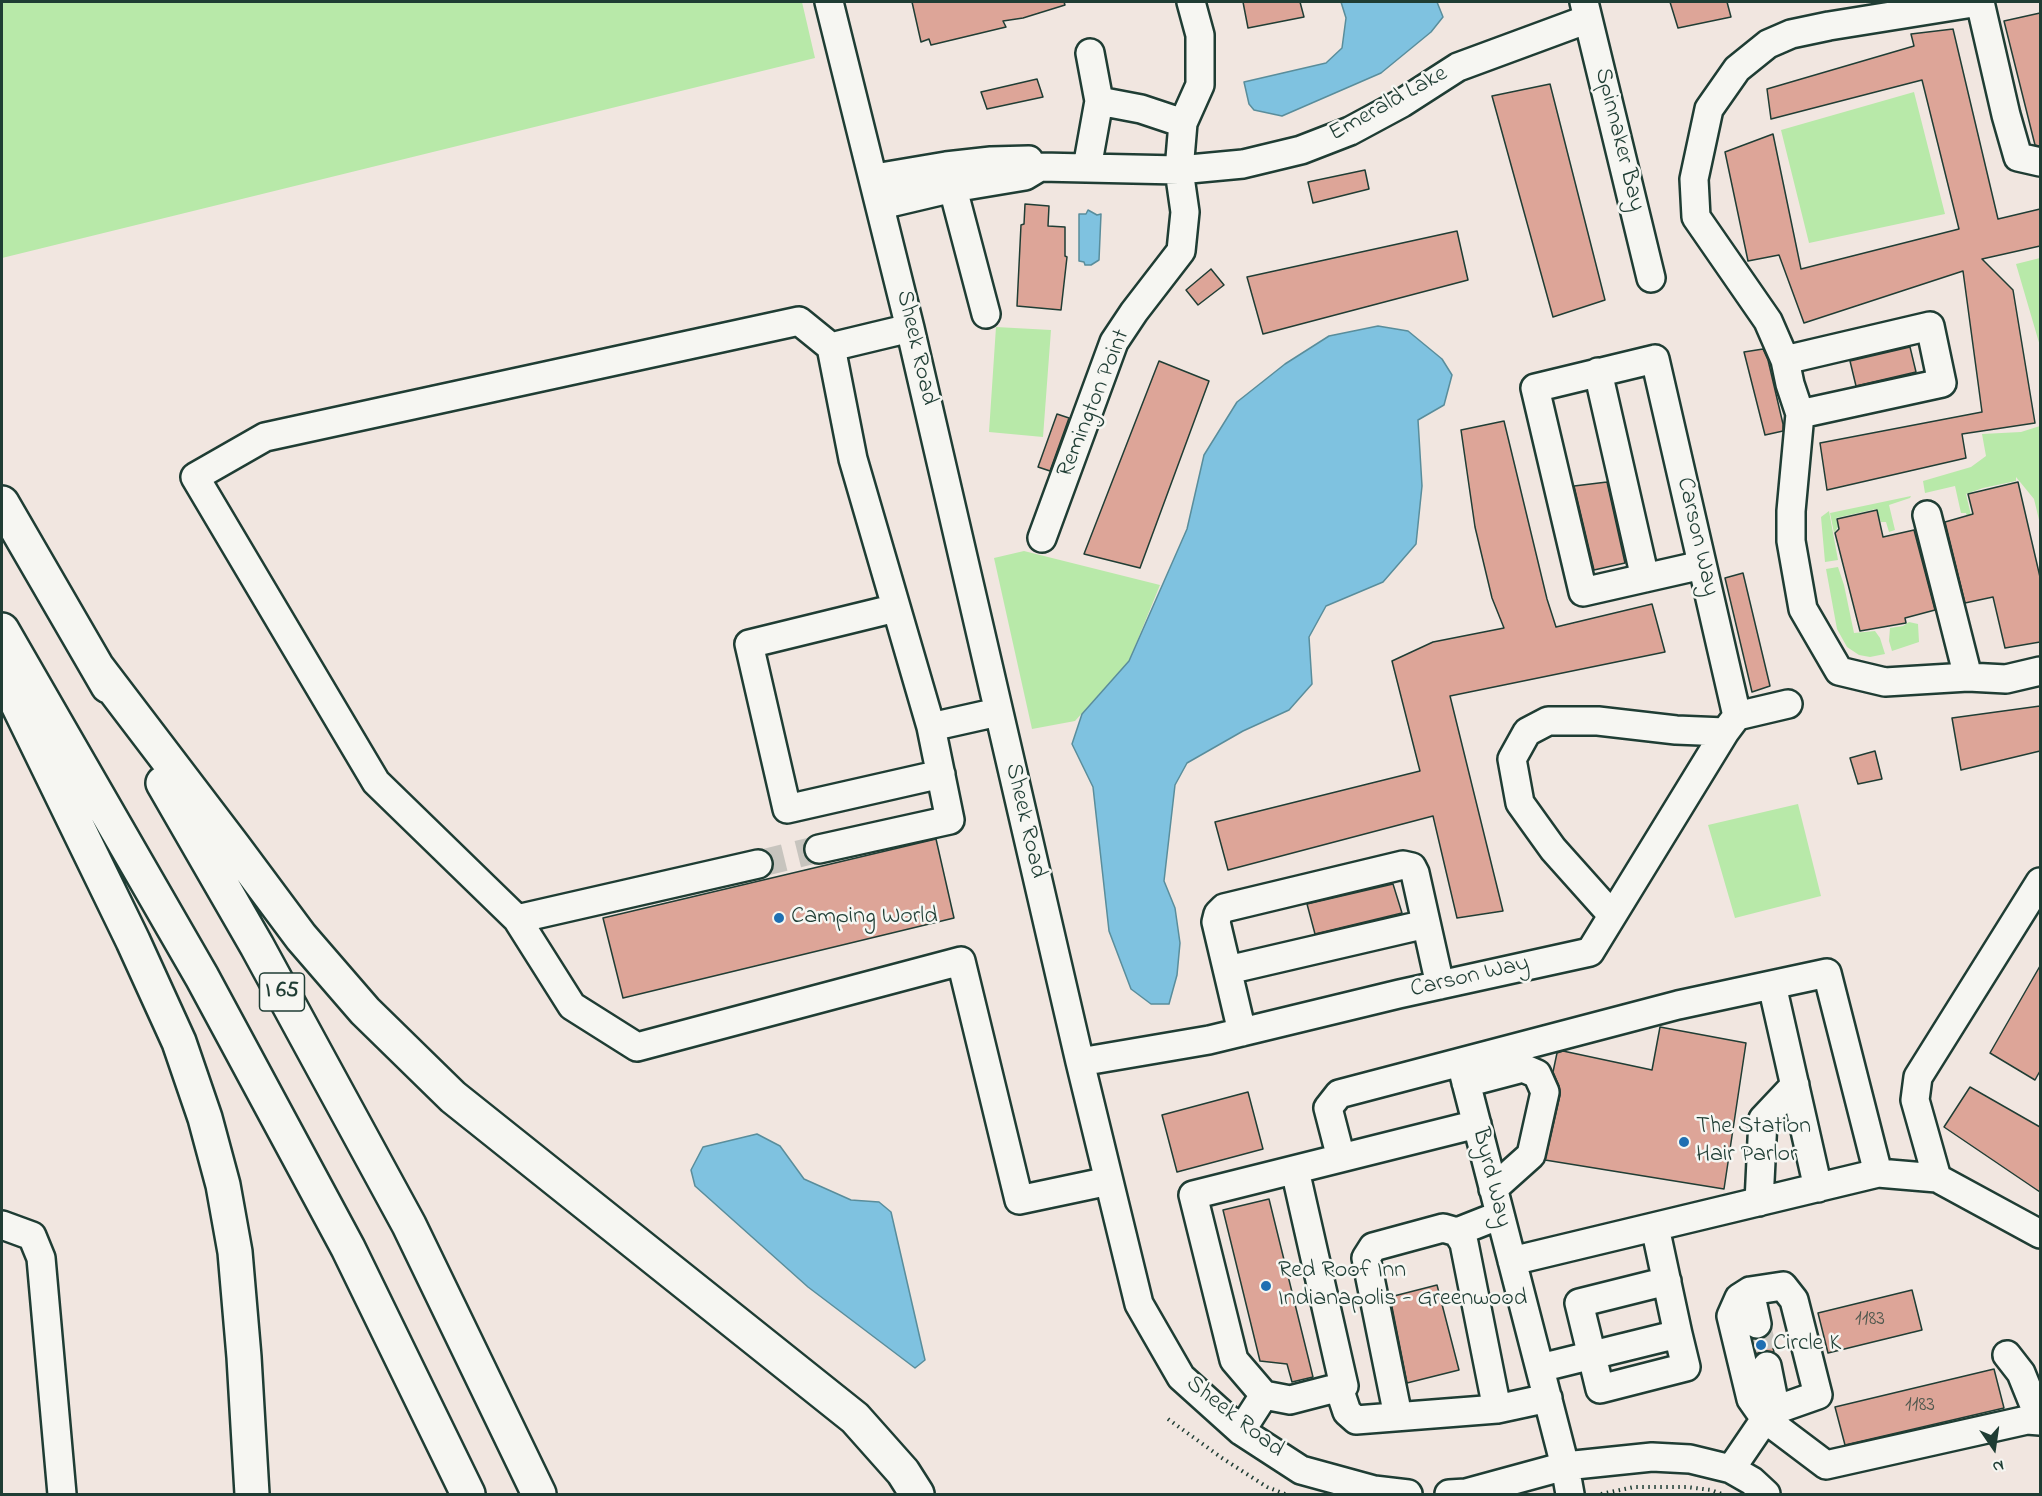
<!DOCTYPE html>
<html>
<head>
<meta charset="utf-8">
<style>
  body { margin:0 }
  #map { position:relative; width:2042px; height:1496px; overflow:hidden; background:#f1e6e0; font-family:"Indie Flower",sans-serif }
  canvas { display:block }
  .frame { position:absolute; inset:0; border:3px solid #1f3d34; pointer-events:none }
  .north { position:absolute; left:1964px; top:1418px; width:60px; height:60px; -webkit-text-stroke:4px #f6f6f2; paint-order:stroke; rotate:167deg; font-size:16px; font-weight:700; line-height:24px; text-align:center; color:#1f3d34 }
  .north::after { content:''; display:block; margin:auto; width:21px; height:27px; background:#1f3d34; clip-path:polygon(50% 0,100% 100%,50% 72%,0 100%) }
</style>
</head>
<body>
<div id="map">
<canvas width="2042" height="1496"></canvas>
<div class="frame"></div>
<div class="north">N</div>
</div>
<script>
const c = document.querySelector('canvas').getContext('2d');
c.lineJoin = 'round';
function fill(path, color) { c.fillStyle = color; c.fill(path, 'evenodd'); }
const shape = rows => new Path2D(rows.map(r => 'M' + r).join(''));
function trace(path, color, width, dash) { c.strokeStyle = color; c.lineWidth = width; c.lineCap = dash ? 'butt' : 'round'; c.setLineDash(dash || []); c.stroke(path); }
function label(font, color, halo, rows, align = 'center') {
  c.font = font + ' "Indie Flower",sans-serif'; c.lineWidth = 5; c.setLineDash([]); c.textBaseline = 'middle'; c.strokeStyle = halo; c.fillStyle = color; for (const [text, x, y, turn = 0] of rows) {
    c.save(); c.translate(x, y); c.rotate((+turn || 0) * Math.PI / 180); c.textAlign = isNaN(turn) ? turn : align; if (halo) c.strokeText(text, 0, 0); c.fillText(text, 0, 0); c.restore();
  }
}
const green = shape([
  [2,2,802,2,815,58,2,258],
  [1914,92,1945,214,1809,243,1781,130],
  [2040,258,2040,346,2016,264],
  [996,327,1051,330,1043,437,989,432],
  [2040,426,2040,524,2034,499,2016,477,2016,481,1983,488,1966,494,1975,532,1970,533,1966,513,1961,513,1955,486,1925,493,1923,481,1971,467,1986,456,1982,434,2021,432],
  [1911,496,1910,498,1889,505,1895,530,1889,532,1886,522,1881,522,1876,509,1836,518,1838,527,1834,533,1830,513],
  [1829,511,1838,560,1825,562,1821,517],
  [1024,551,1160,585,1129,661,1075,721,1032,729,994,558],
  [1838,567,1844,585,1854,633,1875,631,1880,638,1885,654,1870,657,1859,655,1847,647,1837,629,1826,569],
  [1909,622,1918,624,1919,642,1892,651,1889,641,1890,628,1903,626],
  [1798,804,1821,896,1735,918,1708,825]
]);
const water = shape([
  [1341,2,1437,2,1443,17,1431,32,1381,73,1282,116,1254,110,1249,104,1244,82,1326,63,1342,48,1346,18,1341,2],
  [1088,210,1097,215,1101,214,1099,260,1091,265,1085,265,1084,262,1079,261,1079,214,1086,214,1088,210],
  [1378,326,1408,331,1442,359,1452,375,1444,405,1418,420,1422,486,1416,544,1383,582,1326,606,1309,637,1312,684,1289,710,1243,731,1187,763,1175,785,1164,881,1175,908,1180,943,1177,975,1169,1004,1151,1004,1131,989,1109,931,1093,787,1072,744,1082,714,1129,661,1187,529,1204,455,1237,402,1285,364,1329,336,1378,326],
  [757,1134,780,1146,804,1179,851,1200,879,1202,891,1212,925,1360,915,1368,808,1287,695,1186,691,1170,703,1147,757,1134]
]);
const building = shape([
  [912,2,1064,2,1065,5,1023,18,1003,21,1006,27,931,45,929,39,921,42,912,2],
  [1243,2,1300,2,1304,17,1248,28,1243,2],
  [1670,2,1727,2,1731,17,1678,28,1670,2],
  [2040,13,2040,145,2039,146,2035,145,2004,21,2040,13],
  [1953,29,1998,219,2040,209,2040,246,1982,259,2013,290,2035,423,1962,434,1966,458,1827,490,1820,443,1982,412,1963,271,1804,323,1779,255,1748,261,1725,152,1773,134,1801,269,1959,229,1922,80,1771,119,1767,89,1914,46,1911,34,1953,29],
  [1037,79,1043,97,987,109,981,92,1037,79],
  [1550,84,1605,300,1553,317,1492,96,1550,84],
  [1365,170,1369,189,1313,203,1308,182,1365,170],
  [1025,204,1049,206,1048,226,1065,227,1065,256,1067,257,1061,310,1017,306,1021,225,1024,224,1025,204],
  [1457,231,1468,280,1263,334,1247,277,1457,231],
  [1211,269,1224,285,1198,305,1186,290,1211,269],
  [1910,347,1916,372,1856,386,1850,361,1910,347],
  [1763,349,1768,360,1783,424,1783,431,1765,435,1744,352,1763,349],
  [1159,361,1209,381,1140,568,1084,554,1159,361],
  [1057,414,1069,418,1050,471,1038,467,1057,414],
  [1504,421,1547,599,1556,627,1652,604,1665,652,1450,696,1503,911,1457,918,1433,816,1228,870,1215,822,1420,771,1392,661,1433,642,1504,628,1492,598,1475,527,1461,430,1504,421],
  [1607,482,1625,563,1594,570,1574,486,1607,482],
  [2018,482,2040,577,2040,642,2005,648,1993,597,1965,603,1945,522,1973,514,1968,494,2018,482],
  [1877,510,1883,537,1914,530,1935,610,1905,618,1906,623,1860,631,1835,533,1839,529,1837,519,1877,510],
  [1743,573,1770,686,1752,692,1725,578,1743,573],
  [2040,706,2040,751,1961,770,1952,718,2040,706],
  [1875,751,1882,779,1858,784,1850,758,1875,751],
  [936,839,954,918,623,998,603,918,936,839],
  [1393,884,1402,913,1315,934,1307,904,1393,884],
  [2040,966,2040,1071,2035,1080,1990,1053,2040,966],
  [1660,1027,1746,1043,1724,1189,1545,1160,1560,1095,1559,1086,1553,1072,1557,1053,1563,1051,1652,1070,1660,1027],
  [1970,1087,2040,1127,2040,1192,1944,1127,1970,1087],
  [1248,1092,1263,1149,1177,1172,1162,1115,1248,1092],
  [1269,1199,1313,1377,1292,1382,1287,1364,1260,1361,1223,1210,1269,1199],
  [1437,1285,1459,1370,1407,1383,1390,1297,1437,1285],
  [1912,1290,1922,1330,1828,1353,1818,1313,1912,1290],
  [1769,1333,1774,1352,1764,1351,1756,1354,1753,1339,1761,1339,1769,1333],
  [1994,1369,2004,1408,1845,1445,1835,1407,1994,1369]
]);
const minorTunnel = shape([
  [758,864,819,849],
  [1757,1324,1767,1366]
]);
const path = shape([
  [1168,1419,1222,1458,1267,1487,1285,1494],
  [1601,1494,1634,1487,1687,1487,1711,1490,1722,1494]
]);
const minor = shape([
  [829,2,910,328,1080,1062,1139,1304,1181,1377,1241,1431,1301,1470,1374,1490,1408,1494],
  [1584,2,1651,278],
  [1979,2,1829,26,1791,34,1768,44,1737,69,1709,109,1694,179,1696,217,1768,321,1785,360,1790,384,1800,414,1791,511,1791,541,1803,609,1839,671,1885,682,1968,677,2006,679,2040,671],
  [1980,2,2006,115,2018,157,2040,162],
  [1099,101,1141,109,1183,123],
  [1087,168,1099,101,1090,53],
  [948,170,986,314],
  [875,178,946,166,991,161,1029,160],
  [881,205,953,188,1025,176,1040,167,1179,170,1243,164,1301,150,1350,131,1402,103,1458,67,1588,19],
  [831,347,853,459,931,727],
  [1785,360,1930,326,1942,383,1800,414],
  [1598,372,1645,578],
  [1927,515,1968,677],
  [1042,538,1114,342,1134,312,1181,251,1185,212,1179,170,1183,123,1200,85,1200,35,1191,2],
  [896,608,749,644,787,809,941,774],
  [1737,716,1788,704],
  [819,849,950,820,931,727,998,712],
  [758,864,517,919,572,1006,637,1047,961,961,1019,1200,1109,1181],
  [1612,915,1553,849,1520,803,1512,759,1527,732,1548,721,1598,721,1676,730,1725,732],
  [517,919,376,782,195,477,265,437,799,321,831,347,910,328],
  [1228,970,1426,924],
  [1772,985,1818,1188],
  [1242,1032,1216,922,1218,914,1224,908,1403,865,1412,867,1415,873,1440,985],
  [1080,1062,1209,1040,1399,994,1590,952,1725,732,1737,716,1655,359,1535,388,1583,592,1702,565],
  [1461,1063,1565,1466,1570,1494],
  [1466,1083,1523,1068,1537,1074,1545,1092,1531,1155,1493,1189],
  [1477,1124,1341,1158,1328,1108,1339,1094,1678,1005,1827,973,1878,1173],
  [1937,1178,1915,1100,1918,1077,2040,882],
  [1759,1202,1763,1119,1795,1085],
  [2,1225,32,1236,41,1258,62,1494],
  [1457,1232,1500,1215],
  [1512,1261,1878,1173,1937,1178,2040,1234],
  [1667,1281,1579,1303,1600,1389,1686,1367,1678,1334],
  [1757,1324,1750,1291,1739,1298,1731,1316,1751,1399,1765,1419,1826,1465,2027,1420,2040,1421],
  [2007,1355,2021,1373,2040,1420],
  [1767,1366,1774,1401,1778,1410],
  [1540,1368,1678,1334,1655,1227],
  [1339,1388,1347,1412,1356,1420,1497,1409,1548,1398],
  [1264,1395,1290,1400,1344,1386,1295,1170],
  [1398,1416,1366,1258,1373,1247,1443,1228,1457,1232,1464,1243,1497,1409],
  [1241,1431,1264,1395,1234,1360,1193,1195,1341,1158],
  [1731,1469,1765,1419,1781,1408,1818,1395,1794,1300,1783,1286,1750,1291],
  [1449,1494,1466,1493,1565,1466,1652,1457,1690,1459,1731,1469,1752,1481,1766,1494]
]);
const highway = shape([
  [2,503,108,686],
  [2,630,202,977,348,1248,468,1494],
  [97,667,234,847,301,937,365,1011,453,1097,855,1418,903,1472,917,1494],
  [2,672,133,941,179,1042,205,1118,223,1185,235,1252,244,1357,252,1494],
  [163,783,257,946,409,1225,539,1494]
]);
const markers = [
  [779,918,6,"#1f6fb2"],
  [1684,1142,6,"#1f6fb2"],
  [1266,1286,6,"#1f6fb2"],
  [1761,1345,6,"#1f6fb2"]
];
const numberNames = [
  ["1183",1870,1321],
  ["1183",1920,1407]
];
const shields = [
  [282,992,45]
];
const shieldNames = [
  ["I 65",282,992]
];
const streetNames = [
  ["Emerald Lake",1389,105,-29],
  ["Spinnaker Bay",1618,140,76],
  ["Sheek Road",915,348,77],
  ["Remington Point",1095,404,-68],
  ["Carson Way",1696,537,77],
  ["Sheek Road",1024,821,77],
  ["Carson Way",1470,978,-13],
  ["Byrd Way",1490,1178,76],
  ["Sheek Road",1234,1418,38]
];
const poiNames = [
  ["Camping World",791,918],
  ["The Station",1696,1128],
  ["Hair Parlor",1696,1156],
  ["Red Roof Inn",1278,1272],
  ["Indianapolis - Greenwood",1278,1300],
  ["Circle K",1773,1345]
];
fill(green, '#b8e9a9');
fill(water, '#7fc2e0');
trace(water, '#598d9b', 1.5);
fill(building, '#dda598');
trace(building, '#1f3d34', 1.5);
trace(minorTunnel, '#c7c4be', 27, [27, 14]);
trace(minor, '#1f3d34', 32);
trace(highway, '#1f3d34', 38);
trace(path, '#1f3d34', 4, [1.5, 4.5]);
trace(minor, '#f6f6f2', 27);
trace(highway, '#f6f6f2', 33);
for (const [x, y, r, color] of markers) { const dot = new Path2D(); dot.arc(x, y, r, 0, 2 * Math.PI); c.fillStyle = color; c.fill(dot); trace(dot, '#f6f6f2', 2); }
label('21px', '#4e574d', null, numberNames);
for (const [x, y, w] of shields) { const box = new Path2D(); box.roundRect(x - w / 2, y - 19, w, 38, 4.5); c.fillStyle = '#f6f6f2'; c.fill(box); trace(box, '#1f3d34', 1.5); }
label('bold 22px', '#1f3d34', null, shieldNames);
label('24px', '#1f3d34', '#f6f6f2', streetNames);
label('24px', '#1f3d34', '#f6f6f2', poiNames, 'left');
</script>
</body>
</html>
